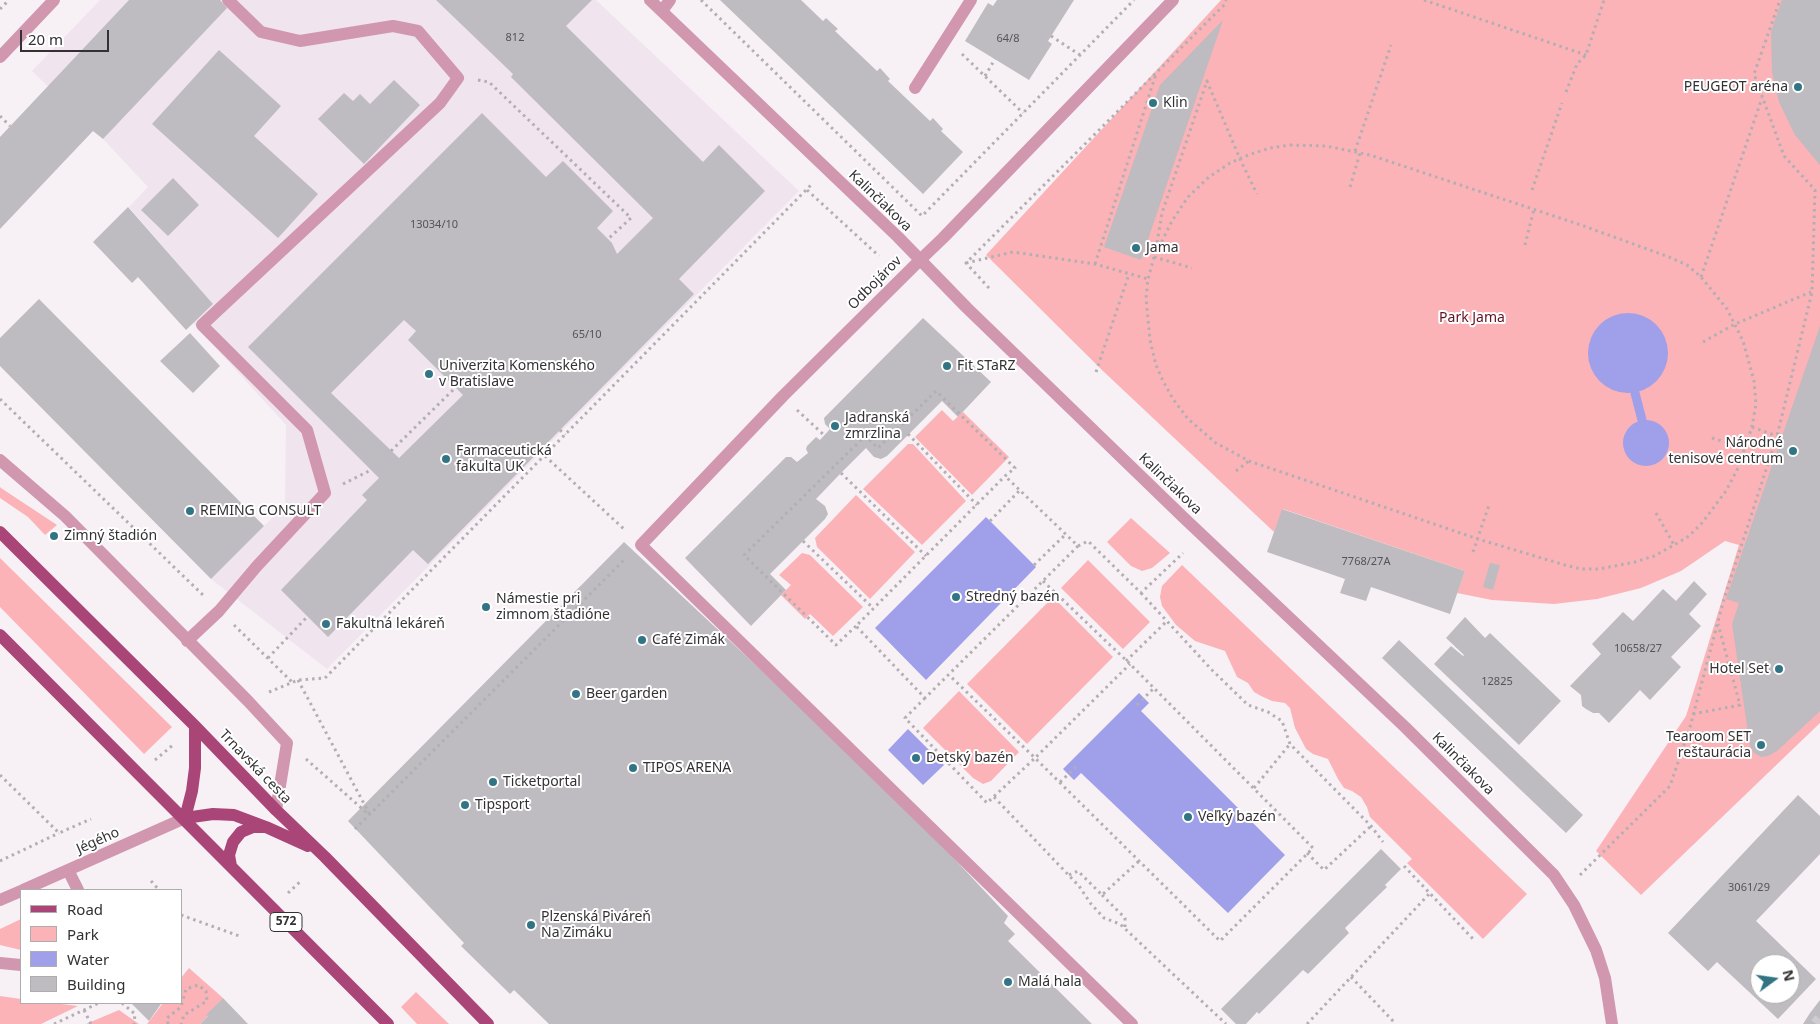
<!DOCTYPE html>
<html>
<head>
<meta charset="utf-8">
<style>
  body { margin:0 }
  #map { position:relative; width:1820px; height:1024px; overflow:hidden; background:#f7f1f6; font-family:"Noto Sans",sans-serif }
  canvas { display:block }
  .legend { position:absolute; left:20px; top:889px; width:162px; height:115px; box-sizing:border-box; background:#fff; border:1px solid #adadad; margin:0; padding:6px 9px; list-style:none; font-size:15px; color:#333133 }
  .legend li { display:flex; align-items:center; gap:10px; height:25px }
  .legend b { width:25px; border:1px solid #adadad }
  .north { position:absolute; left:1750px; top:954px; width:50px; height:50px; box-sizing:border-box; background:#fff; border:1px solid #adadad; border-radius:50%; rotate:76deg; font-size:14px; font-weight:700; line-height:20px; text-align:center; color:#333133 }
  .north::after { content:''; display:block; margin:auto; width:18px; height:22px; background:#317585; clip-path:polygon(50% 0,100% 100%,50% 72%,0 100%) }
  .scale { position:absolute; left:20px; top:30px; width:89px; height:22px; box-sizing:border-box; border:2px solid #333133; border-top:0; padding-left:6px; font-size:15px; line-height:18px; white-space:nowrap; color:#333133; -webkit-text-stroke:4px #fff; paint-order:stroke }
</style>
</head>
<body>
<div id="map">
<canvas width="1820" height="1024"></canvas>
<ul class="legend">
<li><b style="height:6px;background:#aa4577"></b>Road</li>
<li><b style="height:14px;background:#fbb3b7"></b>Park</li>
<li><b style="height:14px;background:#9f9fea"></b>Water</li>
<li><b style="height:14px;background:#bebbc1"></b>Building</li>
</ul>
<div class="north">N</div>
<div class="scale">20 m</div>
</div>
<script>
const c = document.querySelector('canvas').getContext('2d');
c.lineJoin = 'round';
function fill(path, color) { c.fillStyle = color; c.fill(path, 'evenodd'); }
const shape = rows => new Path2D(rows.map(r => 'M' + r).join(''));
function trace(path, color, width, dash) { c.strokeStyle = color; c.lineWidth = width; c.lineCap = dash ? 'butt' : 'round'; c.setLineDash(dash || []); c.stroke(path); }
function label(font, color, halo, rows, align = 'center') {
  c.font = font + ' "Noto Sans",sans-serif'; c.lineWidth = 4; c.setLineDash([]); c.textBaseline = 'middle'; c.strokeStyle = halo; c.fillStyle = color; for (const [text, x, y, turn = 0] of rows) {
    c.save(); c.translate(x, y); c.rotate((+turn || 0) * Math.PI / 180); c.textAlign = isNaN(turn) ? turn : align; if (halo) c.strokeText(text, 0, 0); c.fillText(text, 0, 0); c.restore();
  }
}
const built = shape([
  [100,0,596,0,799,191,327,669,211,579,285,505,286,425,193,323,213,304,129,207,148,187,103,139,32,71]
]);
const green = shape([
  [1221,0,1820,0,1820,723,1641,895,1596,851,1686,716,1739,545,1725,541,1681,571,1641,588,1597,599,1554,604,1492,600,1457,593,1465,571,1283,509,1274,532,1103,371,986,255],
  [942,410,953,421,963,412,1009,457,972,495,915,437],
  [908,444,913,444,966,501,922,545,863,489],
  [0,487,1,488,57,525,45,535,28,517,0,498],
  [856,495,915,552,870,599,817,547,815,538],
  [1131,518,1170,553,1152,568,1142,571,1131,566,1107,542],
  [802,553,810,555,863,607,833,636,810,614,805,619,781,595,791,585,779,575],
  [0,558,172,727,144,754,0,607],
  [1088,560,1150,622,1123,649,1061,588],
  [1182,565,1527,894,1483,939,1407,863,1412,859,1370,817,1367,807,1361,797,1352,791,1344,788,1338,779,1328,759,1313,754,1306,749,1295,728,1290,708,1285,703,1272,701,1261,696,1254,692,1248,683,1237,677,1225,651,1195,641,1176,625,1162,606,1160,597,1162,586],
  [1053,597,1113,657,1027,744,967,684],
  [959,691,1019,752,991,781,983,784,973,778,923,728],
  [21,919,21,950,0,945,0,929],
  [189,968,223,998,207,1015,208,1016,200,1024,147,1024,163,1003,181,1003,181,978],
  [416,992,449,1024,417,1024,401,1007],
  [0,996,21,999,21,1003,54,1003,78,1006,41,1024,0,1024],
  [119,1010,139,1024,86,1024]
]);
const water = shape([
  '1588 353a40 40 0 1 1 80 0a40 40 0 1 1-80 0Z',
  '1623 443a23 23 0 1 1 46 0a23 23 0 1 1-46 0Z',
  [986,517,1036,567,926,680,875,628],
  [1139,693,1149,703,1141,711,1285,855,1228,913,1081,773,1074,780,1063,769],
  [908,729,944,765,923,785,888,750]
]);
const stream = shape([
  [1635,393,1642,420]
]);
const building = shape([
  [129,0,220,0,227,8,103,139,93,131,0,229,0,137],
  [436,0,592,0,566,26,703,162,719,145,765,191,679,279,694,294,428,564,413,550,328,637,281,590,367,500,362,495,379,478,248,347,482,113,546,177,563,161,613,211,597,228,612,243,617,254,653,218,514,80,511,77,513,74],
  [404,320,416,331,408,340,463,395,399,458,331,393],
  [720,0,801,0,823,21,826,18,838,29,835,31,877,71,880,68,890,79,888,81,930,121,933,118,943,129,941,131,963,152,923,194],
  [997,0,1074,0,1048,41,1052,44,1029,80,965,41,988,3,993,6],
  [1782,0,1820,0,1820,165,1795,135,1779,102,1772,72,1771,32],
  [1223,20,1141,260,1104,247,1160,85],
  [219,50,281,106,254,136,318,194,278,238,152,124],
  [394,80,420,105,364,164,318,119,344,93,353,101,360,94,370,104],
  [173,178,199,205,168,236,141,210],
  [128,207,213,304,186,330,138,277,132,283,93,242],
  [39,299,264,526,211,579,0,366,0,338],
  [923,318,991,382,958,417,942,401,887,456,881,459,874,457,866,448,841,473,816,499,825,506,828,514,825,519,770,574,786,590,751,626,685,558,786,457,791,457,797,462,808,453,806,449,807,446,816,437,820,440,830,429,825,424,824,418],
  [1820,326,1820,711,1777,751,1768,756,1761,757,1753,752,1750,746,1732,624,1739,603,1726,599],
  [190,333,220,366,193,393,160,361],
  [1282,509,1465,571,1450,614,1371,587,1366,601,1340,593,1345,579,1267,552],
  [624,542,744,654,917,819,1008,916,1004,923,1015,934,1008,941,1092,1024,549,1024,514,990,510,994,461,946,464,943,348,821],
  [1490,563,1500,565,1493,590,1483,587],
  [1694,581,1707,594,1689,614,1701,626,1671,657,1681,667,1650,700,1640,690,1609,723,1599,713,1593,713,1586,709,1582,706,1581,695,1570,686,1601,654,1592,644,1623,612,1633,621,1663,589,1676,601],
  [1465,617,1485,638,1490,633,1561,701,1519,745,1434,664,1451,646,1463,656,1464,655,1446,638],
  [1399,640,1583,815,1566,833,1382,658],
  [1798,795,1820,816,1820,854,1756,921,1816,979,1778,1019,1717,962,1708,971,1668,933],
  [1760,964,1790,964,1790,994,1760,994],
  [1381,849,1401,869,1385,885,1387,887,1345,928,1349,933,1308,974,1303,970,1259,1014,1257,1012,1246,1024,1236,1024,1221,1009],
  [223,998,248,1024,200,1024,208,1016,206,1015],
  [1820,1000,1820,1024,1803,1024,1810,1013],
  [131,1003,160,1003,161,1004,149,1021]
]);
const minorTunnel = shape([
  [1816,1024,1820,1019]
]);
const path = shape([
  [701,0,922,216,1134,0],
  [1424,0,1586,55],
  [0,9,9,0],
  [1051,36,1080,55],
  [962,54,1023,113],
  [985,76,995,59],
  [478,80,489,82,631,218,608,239],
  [1566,92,1577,64,1586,55,1604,0],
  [0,116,10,126],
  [1290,145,1326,146,1370,155,1581,225,1669,257,1687,265,1701,277,1727,309,1743,341,1754,381,1756,404,1752,427,1737,470,1726,491,1702,523,1689,536,1674,545,1654,556,1635,562,1599,569,1581,569,1565,565,1478,539,1249,461,1216,443,1188,419,1173,399,1163,381,1156,365,1150,340,1146,298,1148,279,1154,257,1172,221,1188,197,1209,177,1230,163,1248,155,1270,148,1290,145],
  [1355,151,1391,45],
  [1350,187,1360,153],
  [807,190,879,256],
  [1532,190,1562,103],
  [1525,245,1534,209],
  [1156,249,1162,213,1207,81,1240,159,1257,194],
  [1154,257,1192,268],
  [966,263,1013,252,1095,264,1148,279],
  [1095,264,1156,74],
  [1701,277,1762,98],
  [989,288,966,263,1224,5,1226,0],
  [1703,342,1735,324,1811,292],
  [1096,372,1129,274],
  [0,399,204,596],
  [797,410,824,435],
  [1752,427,1777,436],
  [560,430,565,435],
  [908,434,977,505],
  [1712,438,1745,448],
  [391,451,456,387],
  [545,456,625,530],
  [1236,471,1249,461],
  [841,473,926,556],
  [343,484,371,470],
  [1656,513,1674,545],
  [990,521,1020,490],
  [803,541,873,608],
  [1078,546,1088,541,1141,593,1183,553],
  [1473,552,1489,505],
  [1034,565,1066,534],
  [1043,581,1130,664,1313,848,1220,941,1035,758,1130,664],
  [1141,593,1212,670,1248,705,1268,712,1282,721,1290,744,1371,826,1383,842],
  [234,625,292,682],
  [856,626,836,645,744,555,865,436,878,448,936,391,1015,468,1005,476,856,626,925,698,1078,546,1005,476],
  [268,658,307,617],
  [1126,661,1167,621],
  [298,680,370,815],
  [269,692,298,680,325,678,812,184],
  [925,698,905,718,987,803,1035,758,949,675],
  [1137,705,1154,688],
  [1693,714,1740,705,1718,624],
  [306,759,367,813],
  [155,760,173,745],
  [0,775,59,833,91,819],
  [1060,782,1076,767],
  [1254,788,1290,744],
  [994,797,1079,886,1091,904,1104,918,1120,924,1226,1024],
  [355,829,625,559],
  [1307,853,1324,870,1371,826],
  [0,861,59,833],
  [1404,866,1474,940],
  [1069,875,1078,871,1102,895,1139,861],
  [1580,875,1670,786,1690,727,1724,599,1777,436,1812,292,1815,190,1784,156,1754,74,1780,0],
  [151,881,159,890],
  [288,893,302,880],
  [1102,895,1125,918,1125,929],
  [181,915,242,937],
  [1351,977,1394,1022],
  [122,1003,135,1014,134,1024],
  [84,1010,91,1024],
  [54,1024,99,1003],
  [168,1024,167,1018,181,1007,186,989,198,985,206,991,207,1001,184,1015,181,1024],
  [1307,1024,1430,893]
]);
const minor = shape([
  [650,0,898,237,967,308,1183,517,1405,727,1554,875,1574,905,1596,950,1605,978,1612,1024],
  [662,11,670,0],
  [0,57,54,0],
  [915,88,971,0],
  [0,460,65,516,248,701,287,743,276,810],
  [187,641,219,611,257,566,325,493,307,430,202,325,440,103,458,78,418,31,393,26,300,41,261,32,228,0],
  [68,870,78,890],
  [23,890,185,818],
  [0,900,21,891],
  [0,963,21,965],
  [1132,1024,641,545,783,396,919,261,943,238,1173,0]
]);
const major = shape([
  [0,532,195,726,276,810,325,857,488,1024],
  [0,635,388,1024],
  [185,818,213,814,234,815,266,827,308,846],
  [185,818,192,791,195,768,195,726],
  [231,866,229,855,233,842,241,832,253,827,264,827]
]);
const markers = [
  [1798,87,5,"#317585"],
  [1153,103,5,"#317585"],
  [1136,248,5,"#317585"],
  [947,366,5,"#317585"],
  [429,374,5,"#317585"],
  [835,426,5,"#317585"],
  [1793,451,5,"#317585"],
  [446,459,5,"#317585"],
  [190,511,5,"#317585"],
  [54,536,5,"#317585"],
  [956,597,5,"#317585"],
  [486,607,5,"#317585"],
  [326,624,5,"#317585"],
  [642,640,5,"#317585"],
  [1779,669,5,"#317585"],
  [576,694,5,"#317585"],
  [1761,745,5,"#317585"],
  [916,758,5,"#317585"],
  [633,768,5,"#317585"],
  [493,782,5,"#317585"],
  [465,805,5,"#317585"],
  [1188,817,5,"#317585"],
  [531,925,5,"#317585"],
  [1008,982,5,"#317585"]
];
const numberNames = [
  ["812",515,38],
  ["64/8",1008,39],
  ["13034/10",434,225],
  ["65/10",587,335],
  ["7768/27A",1366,562],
  ["10658/27",1638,649],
  ["12825",1497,682],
  ["3061/29",1749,888]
];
const shields = [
  [286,922,32]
];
const shieldNames = [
  ["572",286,922]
];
const poiNames = [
  ["PEUGEOT aréna",1788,87,"right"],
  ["Klin",1163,103],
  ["Jama",1146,248],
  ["Univerzita Komenského",439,366],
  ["v Bratislave",439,382],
  ["Fit STaRZ",957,366],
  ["Jadranská",845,418],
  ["zmrzlina",845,434],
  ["Národné",1783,443,"right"],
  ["tenisové centrum",1783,459,"right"],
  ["Farmaceutická",456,451],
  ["fakulta UK",456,467],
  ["REMING CONSULT",200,511],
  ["Zimný štadión",64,536],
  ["Stredný bazén",966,597],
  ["Námestie pri",496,599],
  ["zimnom štadióne",496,615],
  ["Fakultná lekáreň",336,624],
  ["Café Zimák",652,640],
  ["Hotel Set",1769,669,"right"],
  ["Beer garden",586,694],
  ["Tearoom SET",1751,737,"right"],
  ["reštaurácia",1751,753,"right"],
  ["Detský bazén",926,758],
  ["TIPOS ARENA",643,768],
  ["Ticketportal",503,782],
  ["Tipsport",475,805],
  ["Veľký bazén",1198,817],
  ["Plzenská Piváreň",541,917],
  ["Na Zimáku",541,933],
  ["Malá hala",1018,982]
];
const streetNames = [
  ["Kalinčiakova",880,201,44],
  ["Odbojárov",875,283,-45],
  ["Kalinčiakova",1170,484,44],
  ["Kalinčiakova",1463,764,45],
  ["Trnavská cesta",255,767,46],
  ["Jégého",98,841,-24]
];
const parkNames = [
  ["Park Jama",1472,318]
];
fill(built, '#f0e4ef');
fill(green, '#fbb3b7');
fill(water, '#9f9fea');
trace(stream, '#9f9fea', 9);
fill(building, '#bebbc1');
trace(minorTunnel, '#d0cbcf', 12, [12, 6]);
trace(path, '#b3aeb2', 3, [2.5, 4]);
trace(minor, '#d197af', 12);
trace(major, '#aa4577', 12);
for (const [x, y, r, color] of markers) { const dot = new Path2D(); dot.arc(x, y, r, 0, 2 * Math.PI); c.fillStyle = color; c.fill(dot); trace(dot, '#fff', 2); }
label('11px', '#565456', null, numberNames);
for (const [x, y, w] of shields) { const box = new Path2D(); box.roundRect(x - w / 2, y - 9.5, w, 19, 4); c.fillStyle = '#fff'; c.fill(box); trace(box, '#333133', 1); }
label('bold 12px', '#333133', null, shieldNames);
label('14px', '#333133', '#fff', poiNames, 'left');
label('14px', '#333133', '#fff', streetNames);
label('14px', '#611222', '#fff', parkNames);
</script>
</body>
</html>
